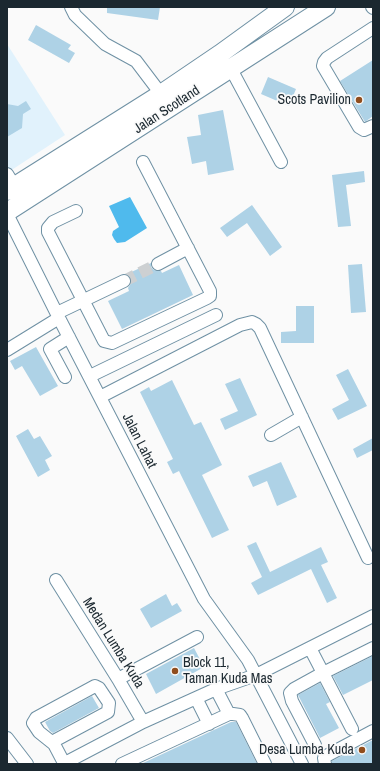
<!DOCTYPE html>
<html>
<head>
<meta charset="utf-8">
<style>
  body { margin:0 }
  #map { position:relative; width:380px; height:771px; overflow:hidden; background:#fafafa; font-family:"Archivo Narrow",sans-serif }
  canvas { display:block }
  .frame { position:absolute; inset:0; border:8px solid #1b2830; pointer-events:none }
</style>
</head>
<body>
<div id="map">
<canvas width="380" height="771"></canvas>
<div class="frame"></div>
</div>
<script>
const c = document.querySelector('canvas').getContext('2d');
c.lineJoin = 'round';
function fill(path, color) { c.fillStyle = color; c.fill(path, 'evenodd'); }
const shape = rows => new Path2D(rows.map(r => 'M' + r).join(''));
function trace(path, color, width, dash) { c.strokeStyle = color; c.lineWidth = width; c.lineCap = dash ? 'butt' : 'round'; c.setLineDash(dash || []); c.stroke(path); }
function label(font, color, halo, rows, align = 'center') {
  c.font = font + ' "Archivo Narrow",sans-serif'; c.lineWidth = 3.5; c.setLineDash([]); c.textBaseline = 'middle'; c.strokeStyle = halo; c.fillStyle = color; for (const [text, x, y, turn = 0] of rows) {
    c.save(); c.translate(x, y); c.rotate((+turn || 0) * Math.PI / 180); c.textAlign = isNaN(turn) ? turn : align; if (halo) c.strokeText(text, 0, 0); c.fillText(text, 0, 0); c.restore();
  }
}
const built = shape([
  [7,44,65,135,7,173]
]);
const water = shape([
  [130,197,147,228,125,242,117,243,114,239,112,235,113,231,119,227,109,206]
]);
const building = shape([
  [107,7,160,7,158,20,107,13],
  [36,25,71,45,68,49,75,53,69,63,28,40],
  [373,60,373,116,365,122,340,81],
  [268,77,296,89,289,106,261,94],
  [26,101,31,109,23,114,22,128,7,137,7,104,18,106],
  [223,110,234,170,208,175,206,161,192,164,187,137,201,135,198,115],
  [364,171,365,182,346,185,351,226,338,227,332,175],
  [252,205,282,247,270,256,247,223,227,237,220,228],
  [151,263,151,267,154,270,161,271,162,273,179,265,193,295,122,329,108,301,129,291,128,288,130,285,131,281,131,277,127,274],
  [362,264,366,312,351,313,348,265],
  [296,306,314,306,314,343,281,343,281,332,296,331],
  [36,347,58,386,40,396,22,366,15,370,10,361],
  [348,369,367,406,338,420,332,409,349,400,336,375],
  [240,378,257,415,225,430,220,419,238,411,225,384],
  [172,380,194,425,201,422,222,465,202,475,229,530,212,538,179,471,173,474,167,462,173,459,140,392,149,387,151,391],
  [28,429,34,439,40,436,52,456,45,460,50,470,38,477,16,436],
  [373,438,373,450,357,458,353,449],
  [281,462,297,497,277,506,267,481,253,487,248,476],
  [256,542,270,572,321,547,328,562,321,565,337,598,327,603,311,569,258,595,251,583,262,577,247,546],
  [166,594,172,606,177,603,182,611,151,628,140,609],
  [194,648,204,667,156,694,146,674],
  [373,656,373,680,343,695,333,676],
  [320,683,330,702,326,704,339,728,320,738,298,695],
  [92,696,99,708,53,733,50,731,45,722],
  [231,722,236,722,257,764,141,764],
  [373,740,373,764,332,764,332,761]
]);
const minorTunnel = shape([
  [124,281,158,264]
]);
const minor = shape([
  [71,7,75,15,105,44,136,61,161,94],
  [372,7,373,8],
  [373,28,327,58,324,62,323,66,359,127,364,130,373,126],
  [231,69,281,162],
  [7,174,15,187],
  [76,211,53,222,48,228,48,232,104,341,112,343,207,298,210,296,210,291,143,162],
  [7,214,59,318,204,599,248,660,302,764],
  [158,264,188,248],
  [57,313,124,281],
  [7,350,59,318],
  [90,376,216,315],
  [65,377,50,349,69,337],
  [100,397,240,325,252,322,256,324,260,328,368,558],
  [271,435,302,417],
  [56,580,118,679,143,722],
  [310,648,323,673,373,648],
  [118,679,197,637],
  [216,689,229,714],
  [196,698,209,724],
  [7,738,27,764],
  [52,742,108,712,109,703,99,688,95,686,36,718,33,723,39,732,54,744,64,763],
  [315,745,292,701,290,693,294,689,323,673,352,729],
  [63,764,143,722,216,689,256,675,373,616],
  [122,764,229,714,233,714,240,715,242,718,265,764],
  [325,764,324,758,328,755,373,731]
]);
const highway = shape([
  [7,191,161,94,220,54,285,7],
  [7,212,326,7]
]);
const markers = [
  [359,100,4,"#904d1d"],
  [175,671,4,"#904d1d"],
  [362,750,4,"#904d1d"]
];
const poiNames = [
  ["Scots Pavilion",351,100],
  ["Block 11,",183,663,"left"],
  ["Taman Kuda Mas",183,679,"left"],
  ["Desa Lumba Kuda",354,750]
];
const streetNames = [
  ["Jalan Scotland",167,110,-33],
  ["Jalan Lahat",139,441,63],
  ["Medan Lumba Kuda",113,643,58]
];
fill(built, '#e1f2fc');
fill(water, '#4fbaed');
fill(building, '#aed2e6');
trace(minorTunnel, '#cdd0d2', 12, [12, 6]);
trace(minor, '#6f91a4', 14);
trace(highway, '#6f91a4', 20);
trace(minor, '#fff', 12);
trace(highway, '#fff', 18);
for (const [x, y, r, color] of markers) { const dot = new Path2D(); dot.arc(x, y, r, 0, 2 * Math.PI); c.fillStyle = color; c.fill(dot); trace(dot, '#fafafa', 1.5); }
label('14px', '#1b2830', '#fafafa', poiNames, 'right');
label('14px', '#1b2830', '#fafafa', streetNames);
</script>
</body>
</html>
